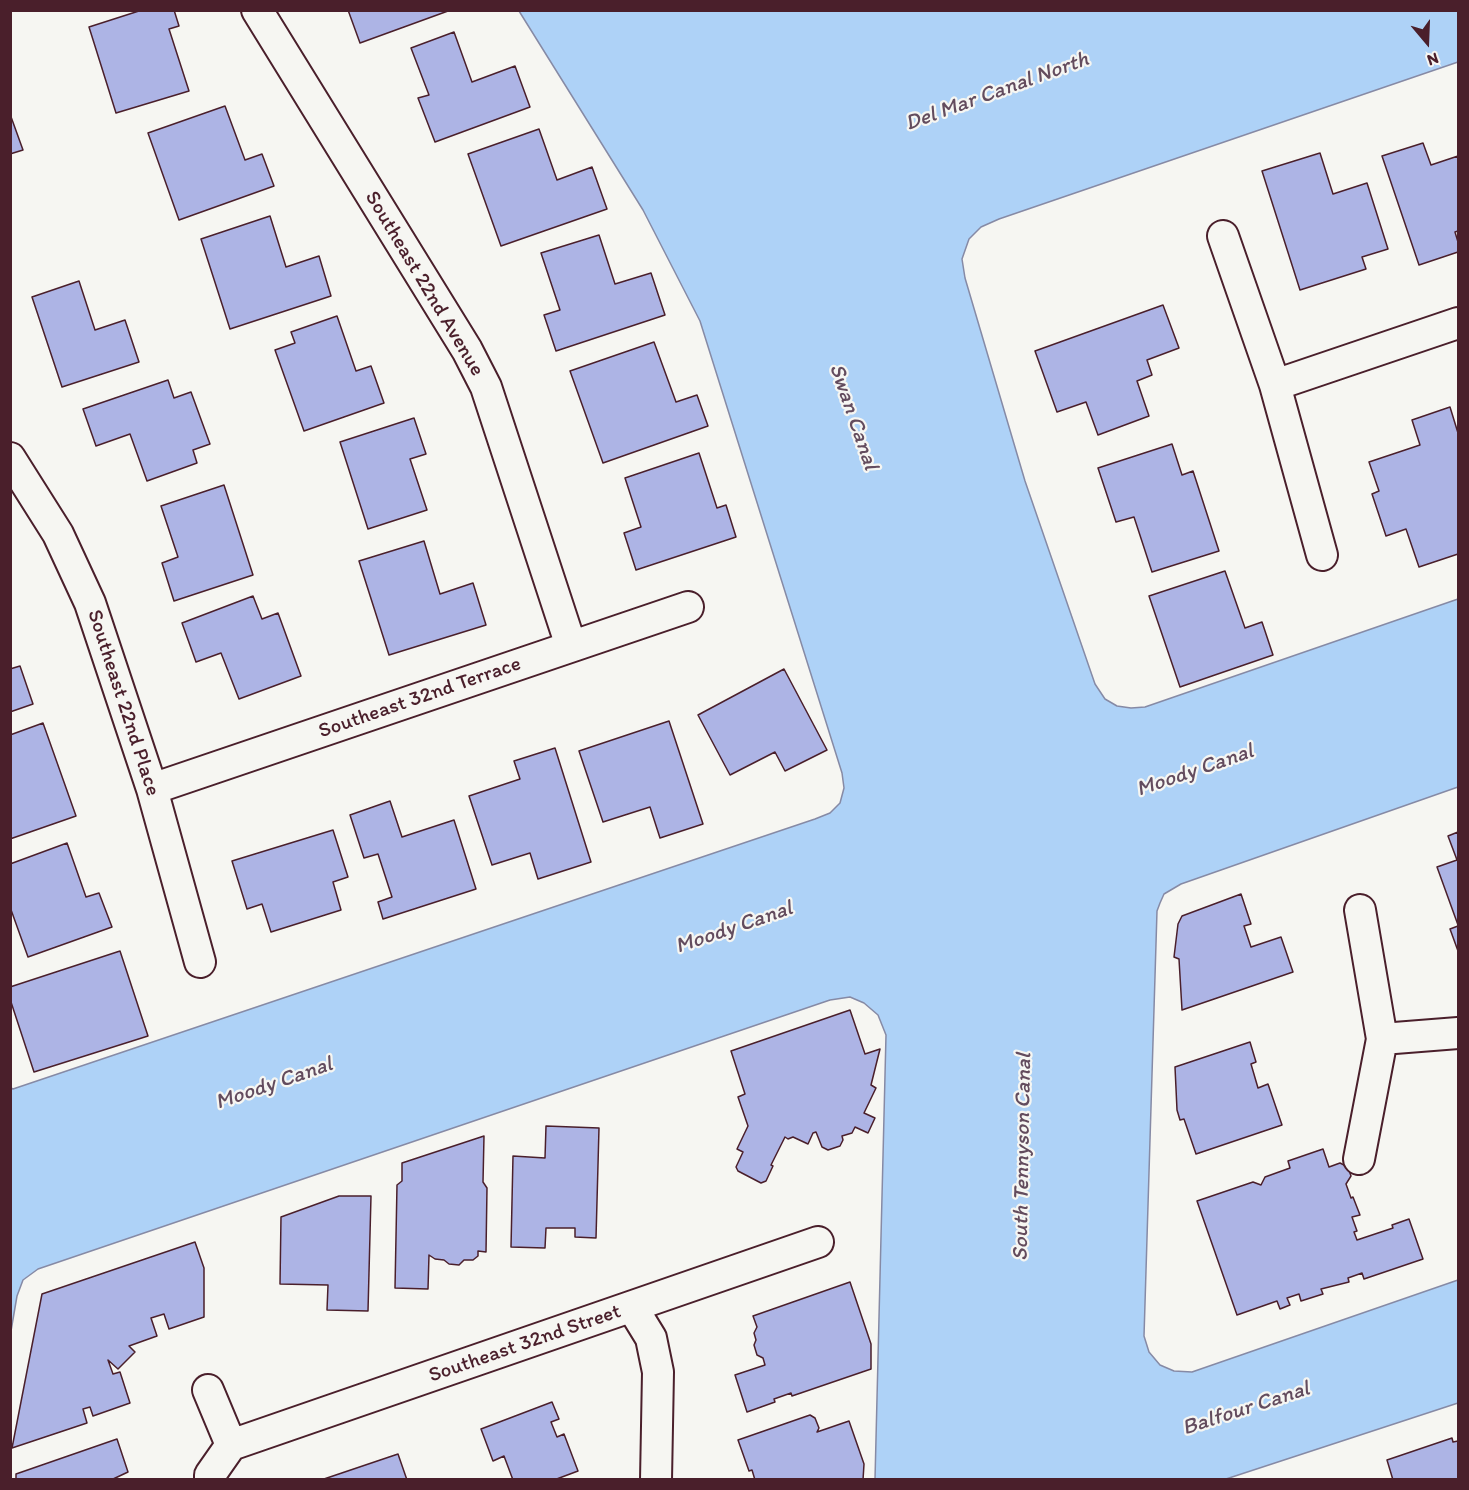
<!DOCTYPE html>
<html>
<head>
<meta charset="utf-8">
<style>
  body { margin:0 }
  #map { position:relative; width:1469px; height:1490px; overflow:hidden; background:#f6f6f2; font-family:Itim,sans-serif }
  canvas { display:block }
  .frame { position:absolute; inset:0; border:12px solid #4a1f2b; pointer-events:none }
  .north { position:absolute; left:1397px; top:12px; width:60px; height:60px; -webkit-text-stroke:4px #f6f6f2; paint-order:stroke; rotate:161deg; font-size:16px; font-weight:700; line-height:24px; text-align:center; color:#4a1f2b }
  .north::after { content:''; display:block; margin:auto; width:21px; height:27px; background:#4a1f2b; clip-path:polygon(50% 0,100% 100%,50% 72%,0 100%) }
</style>
</head>
<body>
<div id="map">
<canvas width="1469" height="1490"></canvas>
<div class="frame"></div>
<div class="north">N</div>
</div>
<script>
const c = document.querySelector('canvas').getContext('2d');
c.lineJoin = 'round';
function fill(path, color) { c.fillStyle = color; c.fill(path, 'evenodd'); }
const shape = rows => new Path2D(rows.map(r => 'M' + r).join(''));
function trace(path, color, width, dash) { c.strokeStyle = color; c.lineWidth = width; c.lineCap = dash ? 'butt' : 'round'; c.setLineDash(dash || []); c.stroke(path); }
function label(font, color, halo, rows, align = 'center') {
  c.font = font + ' Itim,sans-serif'; c.lineWidth = 4.5; c.setLineDash([]); c.textBaseline = 'middle'; c.strokeStyle = halo; c.fillStyle = color; for (const [text, x, y, turn = 0] of rows) {
    c.save(); c.translate(x, y); c.rotate((+turn || 0) * Math.PI / 180); c.textAlign = isNaN(turn) ? turn : align; if (halo) c.strokeText(text, 0, 0); c.fillText(text, 0, 0); c.restore();
  }
}
const water = shape([
  [519,11,1458,11,1458,62,999,219,981,227,969,239,962,259,965,278,1025,481,1095,684,1105,699,1117,706,1131,708,1145,707,1458,599,1458,787,1181,884,1164,894,1160,903,1157,911,1144,1336,1149,1352,1160,1365,1174,1371,1192,1372,1458,1280,1458,1403,1226,1479,875,1479,886,1035,878,1015,864,1003,850,997,830,1000,38,1269,23,1280,17,1296,11,1331,11,1088,13,1089,815,819,830,813,840,803,844,788,842,773,700,321,643,210,519,11]
]);
const building = shape([
  [142,10,174,10,179,26,169,29,189,91,116,113,89,27,142,10],
  [348,10,448,10,448,11,360,43,348,10],
  [454,32,472,82,515,66,530,107,435,142,418,98,429,95,411,48,454,32],
  [225,106,245,160,262,154,274,186,179,220,148,133,225,106],
  [10,114,23,150,10,154,10,114],
  [539,129,557,180,592,167,607,209,501,246,468,154,539,129],
  [1423,143,1431,165,1458,156,1458,231,1455,232,1458,242,1458,252,1419,265,1382,156,1423,143],
  [1320,153,1333,194,1367,183,1388,249,1362,257,1366,269,1300,290,1262,171,1320,153],
  [270,216,286,267,319,256,331,296,230,329,201,239,270,216],
  [599,235,615,284,651,273,665,315,556,351,544,315,560,310,541,253,599,235],
  [79,281,95,330,125,320,139,362,62,387,32,297,79,281],
  [1163,305,1179,348,1147,360,1152,375,1137,381,1149,416,1098,435,1086,402,1057,412,1035,351,1163,305],
  [337,316,356,371,371,366,384,403,304,431,275,350,295,343,291,332,337,316],
  [654,342,676,402,697,395,708,426,603,463,570,371,654,342],
  [168,380,174,398,191,392,210,444,193,450,197,463,147,481,130,434,96,446,83,409,168,380],
  [1450,407,1458,433,1458,554,1419,567,1406,529,1386,536,1372,494,1379,491,1369,462,1420,445,1412,420,1450,407],
  [414,418,426,454,410,459,427,510,368,529,340,442,414,418],
  [1172,444,1182,475,1193,471,1219,551,1152,572,1134,517,1116,522,1098,468,1172,444],
  [699,453,717,508,726,505,736,537,636,570,624,533,641,527,625,478,699,453],
  [224,485,253,575,174,601,162,563,178,557,161,506,224,485],
  [424,541,440,594,473,583,486,625,389,655,359,561,424,541],
  [1225,571,1245,628,1262,622,1273,655,1180,687,1149,596,1225,571],
  [253,596,262,619,278,613,301,676,239,699,221,653,196,662,182,623,253,596],
  [20,666,33,704,10,712,10,669,20,666],
  [784,669,827,750,785,771,775,752,730,775,698,715,784,669],
  [669,721,703,824,660,838,650,807,603,822,579,751,669,721],
  [43,723,76,816,10,839,10,735,43,723],
  [555,748,591,862,538,879,530,853,492,865,469,796,520,779,514,761,555,748],
  [390,801,402,837,454,820,476,889,383,919,378,902,392,897,378,854,364,858,350,815,390,801],
  [333,830,348,877,333,882,341,910,271,932,262,904,247,909,232,861,333,830],
  [1458,832,1458,925,1437,867,1457,860,1448,836,1458,832],
  [67,843,86,897,99,893,112,927,28,957,10,907,10,864,67,843],
  [1241,894,1251,924,1244,926,1251,947,1281,937,1293,972,1182,1010,1179,959,1174,957,1178,924,1182,916,1241,894],
  [1458,926,1458,951,1450,929,1458,926],
  [120,951,148,1036,34,1072,10,999,10,987,120,951],
  [850,1010,865,1054,880,1049,871,1085,876,1088,864,1113,875,1118,868,1133,855,1127,852,1133,842,1136,843,1140,840,1146,828,1150,822,1147,816,1132,813,1133,808,1144,793,1137,788,1139,785,1137,771,1165,773,1166,766,1181,761,1183,738,1171,736,1167,743,1152,737,1149,748,1126,738,1097,745,1094,731,1051,850,1010],
  [1250,1042,1256,1062,1251,1064,1258,1088,1268,1084,1282,1125,1196,1154,1184,1119,1180,1120,1177,1110,1175,1067,1250,1042],
  [546,1126,599,1128,596,1238,575,1237,575,1228,546,1228,545,1248,511,1247,513,1156,545,1158,546,1126],
  [484,1136,483,1182,487,1188,486,1252,478,1251,478,1256,473,1260,464,1260,459,1265,449,1264,444,1260,435,1259,429,1255,428,1289,395,1288,397,1185,402,1181,402,1163,484,1136],
  [1323,1149,1329,1167,1340,1163,1348,1167,1351,1176,1346,1184,1351,1198,1353,1197,1360,1215,1352,1217,1357,1231,1354,1232,1357,1240,1393,1228,1392,1225,1409,1219,1423,1259,1364,1279,1362,1273,1348,1278,1349,1282,1321,1289,1323,1294,1301,1301,1299,1294,1287,1298,1290,1305,1280,1309,1277,1301,1237,1315,1197,1201,1253,1182,1261,1185,1265,1177,1290,1168,1288,1161,1323,1149],
  [339,1196,371,1196,368,1311,327,1310,328,1285,280,1284,281,1217,339,1196],
  [195,1242,204,1268,204,1317,169,1329,164,1314,151,1318,157,1336,129,1346,135,1352,118,1369,108,1360,113,1374,120,1372,130,1403,93,1416,90,1407,83,1409,87,1423,12,1448,42,1294,195,1242],
  [850,1282,871,1344,871,1369,792,1396,791,1393,774,1399,775,1402,747,1412,735,1375,765,1365,763,1358,757,1355,754,1345,756,1340,754,1333,757,1327,753,1316,850,1282],
  [552,1402,559,1419,551,1422,557,1437,564,1434,578,1471,554,1480,513,1480,504,1456,493,1461,481,1429,552,1402],
  [810,1415,815,1418,819,1428,817,1432,849,1421,864,1464,863,1480,755,1480,752,1470,749,1471,738,1440,810,1415],
  [1452,1438,1453,1442,1458,1441,1458,1480,1393,1480,1387,1460,1452,1438],
  [117,1439,128,1472,111,1480,16,1480,16,1474,117,1439],
  [398,1454,407,1480,321,1480,398,1454]
]);
const street = shape([
  [257,10,467,350,486,387,571,646],
  [1223,236,1275,385,1458,323],
  [1275,385,1322,555],
  [10,458,58,534,90,603,152,789,200,962],
  [152,789,688,607],
  [1360,910,1382,1039],
  [1359,1159,1382,1039,1458,1033],
  [632,1307,651,1338,658,1372,656,1480],
  [208,1390,231,1445],
  [231,1445,818,1242],
  [210,1480,210,1475,231,1445]
]);
const streetNames = [
  ["Southeast 22nd Avenue",424,284,59],
  ["Southeast 32nd Terrace",420,698,-19],
  ["Southeast 22nd Place",123,703,72],
  ["Southeast 32nd Street",525,1344,-19]
];
const waterNames = [
  ["Del Mar Canal North",997,92,-20],
  ["Swan Canal",853,417,71],
  ["Moody Canal",1195,771,-19],
  ["Moody Canal",734,928,-19],
  ["Moody Canal",274,1084,-19],
  ["South Tennyson Canal",1023,1157,-89],
  ["Balfour Canal",1246,1409,-18]
];
fill(water, '#aed2f7');
trace(water, '#868aa5', 1.5);
fill(building, '#adb4e5');
trace(building, '#4a1f2b', 1.5);
trace(street, '#4a1f2b', 34);
trace(street, '#f6f6f2', 30);
label('21px', '#4a1f2b', '#f6f6f2', streetNames);
label('italic 22px', '#634c5e', '#f6f6f2', waterNames);
</script>
</body>
</html>
